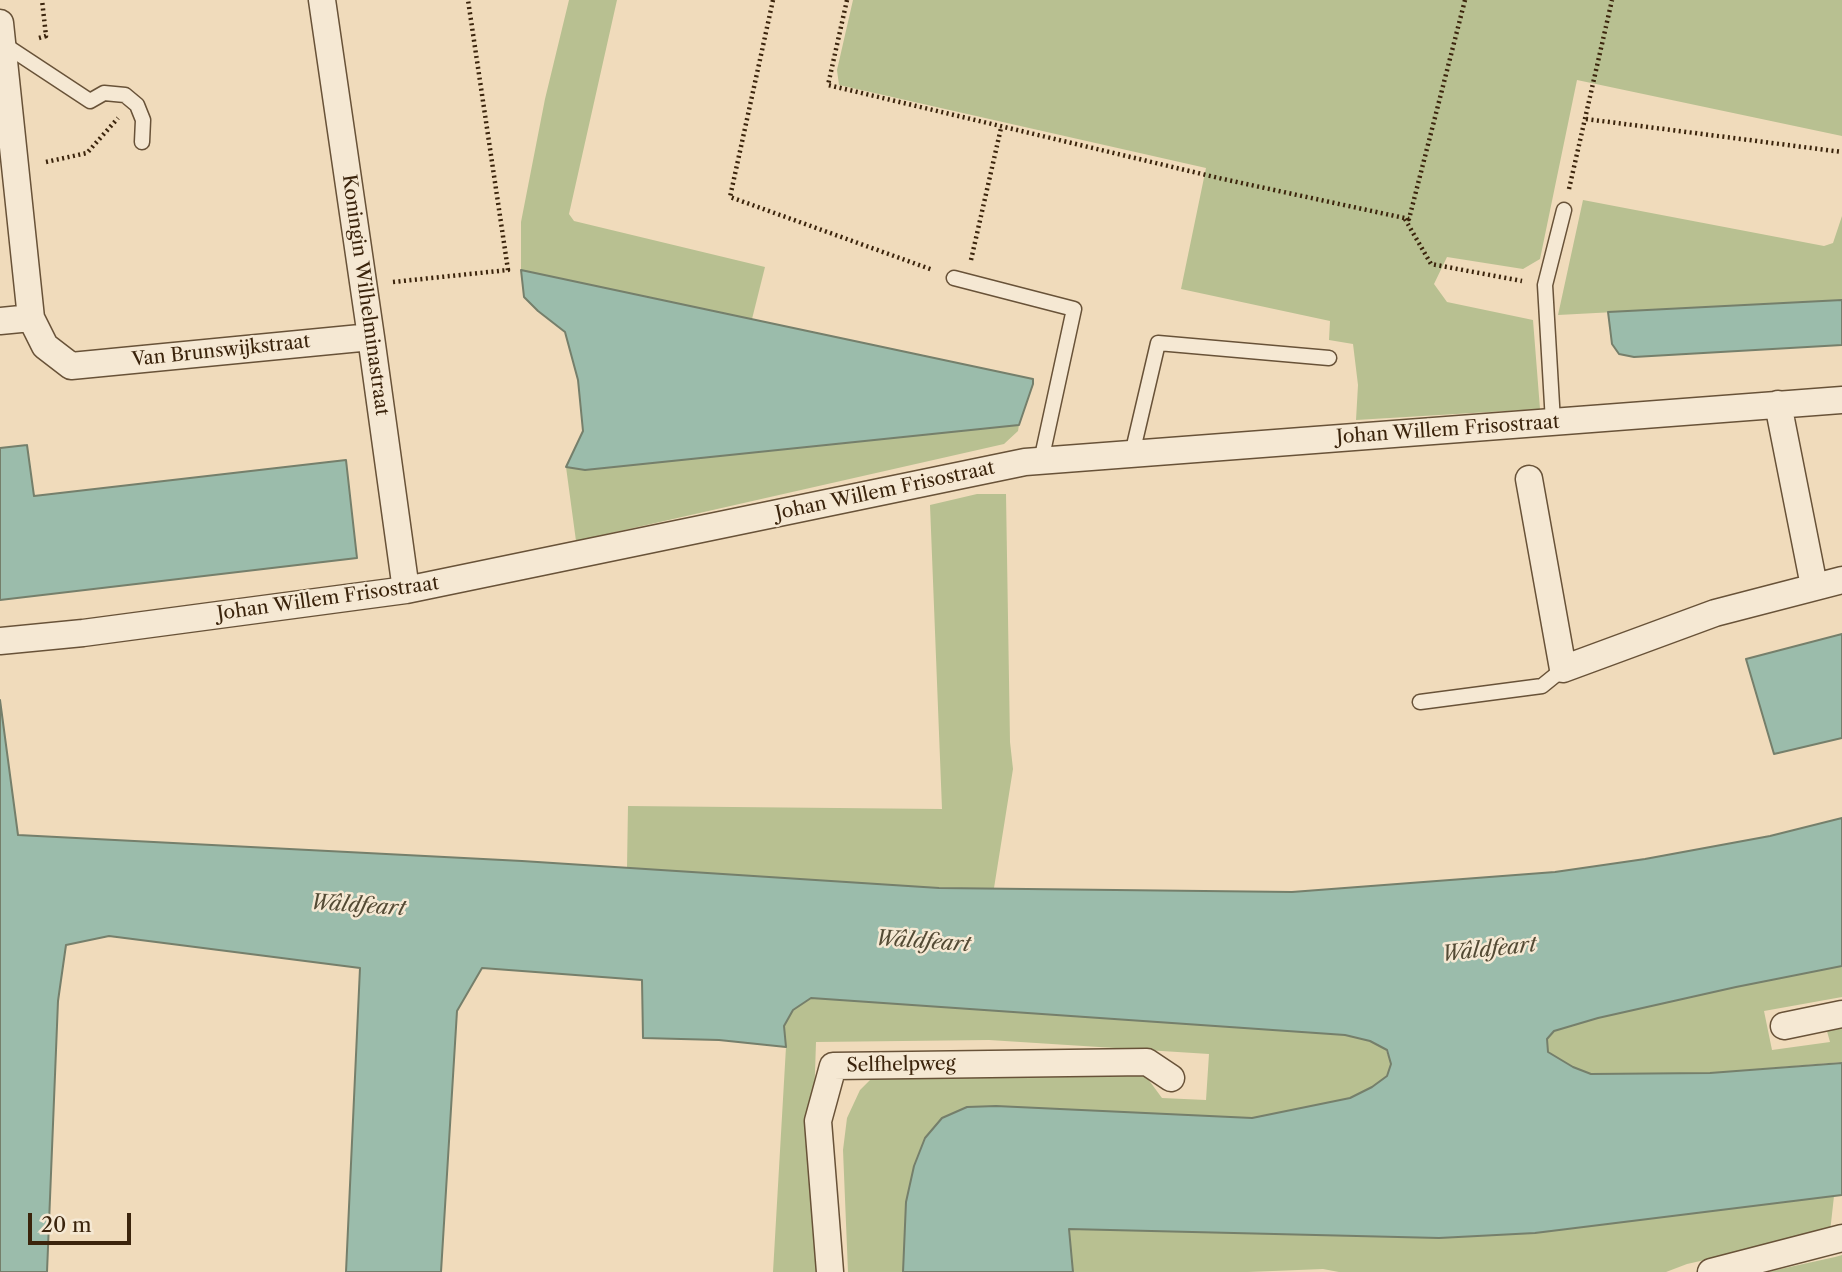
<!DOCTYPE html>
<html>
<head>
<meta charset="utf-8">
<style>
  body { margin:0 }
  #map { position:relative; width:1842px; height:1272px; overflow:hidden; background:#f0dbbb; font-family:"Libre Caslon Text",serif }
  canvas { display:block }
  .scale { position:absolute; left:28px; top:1213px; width:103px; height:32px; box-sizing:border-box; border:4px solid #3b240c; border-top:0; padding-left:9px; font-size:21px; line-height:24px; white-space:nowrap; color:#3b240c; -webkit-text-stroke:5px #f5e8d3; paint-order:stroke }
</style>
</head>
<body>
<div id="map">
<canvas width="1842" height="1272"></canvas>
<div class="scale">20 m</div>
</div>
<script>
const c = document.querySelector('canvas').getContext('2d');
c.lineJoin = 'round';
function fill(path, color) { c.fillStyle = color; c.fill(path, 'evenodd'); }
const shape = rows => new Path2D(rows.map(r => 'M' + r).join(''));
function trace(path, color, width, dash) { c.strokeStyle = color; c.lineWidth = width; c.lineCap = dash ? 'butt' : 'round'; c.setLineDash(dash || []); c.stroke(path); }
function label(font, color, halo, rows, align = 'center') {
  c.font = font + ' "Libre Caslon Text",serif'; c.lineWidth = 5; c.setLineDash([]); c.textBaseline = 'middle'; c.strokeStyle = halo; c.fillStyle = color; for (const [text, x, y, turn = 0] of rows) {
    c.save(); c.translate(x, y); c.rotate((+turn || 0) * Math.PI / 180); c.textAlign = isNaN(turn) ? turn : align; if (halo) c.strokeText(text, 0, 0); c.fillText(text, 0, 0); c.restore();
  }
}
const green = shape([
  [569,0,617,0,569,214,574,221,765,267,752,319,521,270,521,222,545,99],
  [853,0,1842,0,1842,136,1577,80,1540,259,1523,269,1447,257,1434,284,1447,302,1533,320,1540,409,1356,420,1358,385,1353,344,1329,340,1330,321,1181,289,1206,168,839,85,837,70],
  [1583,200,1824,246,1833,243,1842,216,1842,300,1558,315],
  [1019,425,1018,431,1004,444,576,541,566,467,586,470],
  [977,494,1006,494,1010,742,1013,769,994,888,939,888,627,868,628,806,942,809,930,505],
  [1842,966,1842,997,1764,1011,1772,1050,1830,1042,1825,1024,1842,1022,1842,1062,1710,1073,1591,1074,1573,1067,1548,1052,1547,1039,1554,1031,1598,1018,1736,987],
  [810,998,1345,1035,1370,1041,1386,1050,1391,1064,1387,1076,1372,1087,1350,1098,1252,1118,996,1106,967,1107,942,1119,925,1138,914,1166,906,1202,903,1272,848,1272,843,1150,847,1118,860,1090,875,1075,893,1068,1145,1075,1162,1098,1206,1100,1209,1054,989,1040,816,1042,814,1103,825,1272,773,1272,786,1047,784,1027,793,1010],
  [1834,1196,1830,1232,1687,1264,1666,1272,1339,1272,1323,1269,1248,1272,1073,1272,1069,1229,1439,1238,1535,1233],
  [1842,1255,1842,1272,1767,1272,1835,1257]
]);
const water = shape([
  [521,270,1033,379,1033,384,1019,425,585,470,566,467,583,431,578,380,565,332,538,311,524,297,521,270],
  [1842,300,1842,345,1634,357,1619,354,1612,344,1608,312,1842,300],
  [27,445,34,496,346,460,357,558,0,600,0,448,27,445],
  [1842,634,1842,738,1774,754,1746,659,1842,634],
  [0,700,18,835,522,861,939,888,1292,892,1555,872,1645,859,1770,836,1842,818,1842,966,1736,987,1598,1018,1554,1031,1547,1039,1548,1052,1573,1067,1591,1074,1710,1073,1842,1063,1842,1195,1535,1233,1439,1238,1069,1229,1073,1272,903,1272,906,1202,914,1166,925,1138,942,1118,967,1107,996,1106,1252,1118,1350,1098,1372,1087,1387,1076,1391,1064,1387,1050,1370,1041,1345,1035,811,998,793,1010,784,1026,786,1047,719,1040,643,1038,642,980,482,968,457,1011,441,1272,346,1272,360,968,109,936,66,945,58,1001,47,1272,0,1272,0,700]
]);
const path = shape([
  [773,0,730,197,933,270],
  [847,0,828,85,1223,179,1409,219,1465,0],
  [39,38,46,36,42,0],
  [1586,119,1842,152],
  [46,162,87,153,118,118],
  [1569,189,1612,0],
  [1405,219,1431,264,1522,281],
  [971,260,1001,128],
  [393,282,508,270,468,0]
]);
const lane = shape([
  [2,43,90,101,104,93,125,95,137,105,143,120,142,142],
  [954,278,1074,309,1041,461],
  [1553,422,1545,285,1564,210],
  [1132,454,1158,343,1329,358],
  [1420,702,1542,686,1563,669]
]);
const street = shape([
  [322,0,371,337,406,590],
  [0,23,31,318,45,346,71,366,371,337],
  [0,321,31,318],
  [1778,404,1814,586],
  [1529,479,1563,669,1715,613,1842,580],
  [0,641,83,633,406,590,1025,462,1842,400],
  [1784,1026,1842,1014],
  [830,1272,818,1121,833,1066,1147,1062,1171,1078],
  [1711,1272,1842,1238]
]);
const streetNames = [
  ["Koningin Wilhelminastraat",365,295,82],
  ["Van Brunswijkstraat",221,351,-6],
  ["Johan Willem Frisostraat",1448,430,-4],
  ["Johan Willem Frisostraat",885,491,-12],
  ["Johan Willem Frisostraat",328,599,-8],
  ["Selfhelpweg",901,1065,-1]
];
const waterNames = [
  ["Wâldfeart",358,906,4],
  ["Wâldfeart",923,942,4],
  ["Wâldfeart",1489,950,-6]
];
fill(green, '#b8c091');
fill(water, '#9bbcab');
trace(water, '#757f6b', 2);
trace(lane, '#685238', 17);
trace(street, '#685238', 29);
trace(path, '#3b240c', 4.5, [2, 3.5]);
trace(lane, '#f5e8d3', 14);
trace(street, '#f5e8d3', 26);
label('19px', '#3b240c', '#f5e8d3', streetNames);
label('italic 21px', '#534a34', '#f5e8d3', waterNames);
</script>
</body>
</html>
